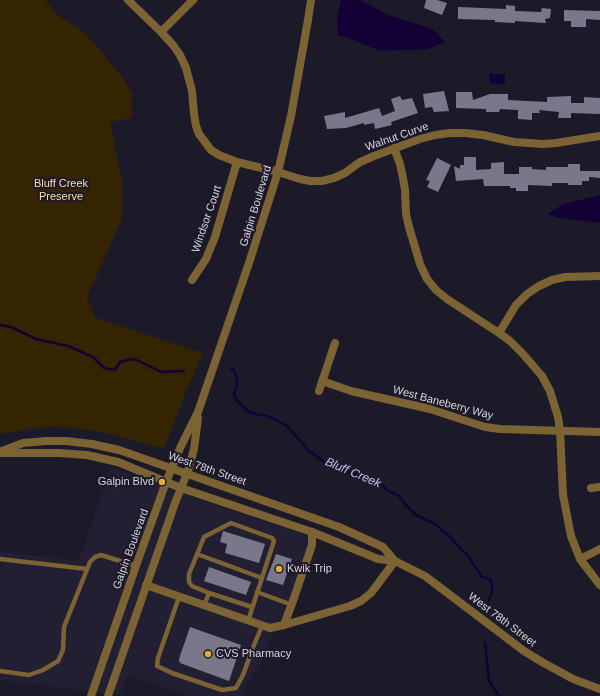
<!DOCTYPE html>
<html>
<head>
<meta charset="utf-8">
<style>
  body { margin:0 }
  canvas { display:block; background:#1c1a28 }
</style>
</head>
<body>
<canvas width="600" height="696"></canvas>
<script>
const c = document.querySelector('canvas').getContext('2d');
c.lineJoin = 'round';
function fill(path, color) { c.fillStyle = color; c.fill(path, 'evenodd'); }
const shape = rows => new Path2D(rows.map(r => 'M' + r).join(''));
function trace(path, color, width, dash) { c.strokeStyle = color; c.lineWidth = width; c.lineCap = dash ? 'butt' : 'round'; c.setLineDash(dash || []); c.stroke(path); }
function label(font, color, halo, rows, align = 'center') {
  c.font = font + ' Helvetica,sans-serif'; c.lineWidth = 4; c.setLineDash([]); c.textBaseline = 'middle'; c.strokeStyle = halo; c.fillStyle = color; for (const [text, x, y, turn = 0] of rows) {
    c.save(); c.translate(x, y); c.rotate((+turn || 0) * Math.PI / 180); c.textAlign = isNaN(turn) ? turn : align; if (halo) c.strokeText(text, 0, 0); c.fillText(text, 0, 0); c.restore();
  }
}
const built = shape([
  [111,468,139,477,206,502,307,536,309,547,282,618,269,641,262,660,240,696,190,696,127,675,120,695,0,680,0,552,79,560]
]);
const green = shape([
  [0,0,45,0,58,15,85,33,120,74,132,93,132,118,110,122,123,186,121,221,87,297,96,318,203,353,183,399,169,437,163,448,105,433,74,428,51,427,27,429,0,434]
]);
const water = shape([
  [341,0,360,0,388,15,433,29,445,42,428,49,380,51,351,39,338,35,337,18],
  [489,74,505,74,505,85,490,83],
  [600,195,600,223,558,218,548,214,563,204]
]);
const stream = shape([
  [0,325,11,327,36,339,68,346,93,357,104,368,115,370,120,362,131,359,139,361,159,371,164,372,184,371],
  [231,368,235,372,237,380,237,385,234,393,237,401,248,411,259,415,268,416,287,426,309,451,329,465,347,472,369,477,379,482,387,490,399,496,405,504,416,515,435,524,449,536,468,556,482,577,490,579,492,584,492,592,489,600],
  [485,643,489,681,499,696]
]);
const building = shape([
  [426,0,437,0,447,3,442,15,424,8],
  [506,5,515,6,515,11,541,12,542,8,551,9,550,18,545,19,546,23,515,21,515,23,495,22,495,20,458,19,458,7,506,9],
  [564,10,600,11,600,20,586,19,586,27,571,27,571,21,564,21],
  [444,91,449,111,434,112,432,107,425,108,423,94],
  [456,92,472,92,473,100,490,94,508,94,508,100,547,102,547,97,571,96,571,103,584,103,584,97,600,98,600,114,571,113,571,118,558,118,559,112,539,110,540,113,532,113,532,120,518,119,518,110,500,109,499,112,486,112,486,109,456,108],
  [400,96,402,100,412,98,418,113,391,122,392,125,375,129,374,123,364,125,364,123,346,128,327,129,324,116,345,112,345,118,379,108,382,116,395,111,391,99],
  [464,157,476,157,476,170,491,169,491,163,504,162,504,174,519,174,519,167,532,167,532,169,546,170,546,167,568,167,568,164,580,164,580,171,600,171,600,178,589,177,589,181,582,181,582,185,568,185,568,183,552,183,552,186,528,185,528,191,516,191,516,188,510,188,510,186,484,186,483,179,456,181,454,166,460,169,460,165,464,165],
  [437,158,451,165,438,192,427,187,430,181,426,180],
  [223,531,265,544,259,563,225,553,227,544,220,542],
  [276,554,292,559,283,585,266,580],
  [209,567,251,582,246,595,204,581],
  [190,627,241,645,229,681,180,663,179,660,180,656]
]);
const service = shape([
  [197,554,262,578],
  [0,559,87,569],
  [257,592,292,605],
  [209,593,252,607],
  [179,597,158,658,157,666,172,673,222,690,236,688,243,675,254,645,262,626],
  [204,606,209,593,192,586,189,582,189,574,204,537,231,523,272,538,274,541,248,621],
  [0,671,29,675,43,670,58,661,63,650,64,627,90,562,95,557,101,555,136,566]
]);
const minor = shape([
  [128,0,161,32,173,45,180,55,186,68,192,91,194,114,196,126,199,134,211,150,219,155,237,162,278,172,300,179,310,181,322,181,334,178,345,173,360,162,374,156,420,139,435,135,450,133,465,133,483,135,514,142,543,144,556,143,600,136],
  [161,32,193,0],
  [394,148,400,164,403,178,405,190,406,214,409,227,420,264,427,279,436,290,447,299,499,333,510,341,523,354,542,376,550,391,558,417,560,430,563,495,571,536,580,559,600,585],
  [192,280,206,259,215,237,237,162],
  [499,333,516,305,527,294,539,286,552,280,565,277,600,276],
  [322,381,351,391,430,409,485,427,500,429,600,432],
  [319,391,335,343],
  [591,488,600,487],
  [580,559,600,549],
  [146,585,270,628,284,625,350,606,361,601,371,593,395,561],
  [284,625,294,598,312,545,312,532]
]);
const tertiary = shape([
  [2,451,23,443,46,441,66,441,92,444,119,450,339,527,383,547,395,561],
  [0,453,59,453,87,455,118,462,181,488,312,532,366,554,378,559,395,561,425,576,524,651,542,662,573,679,600,689],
  [91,696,136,566,166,482,181,446,198,412,249,263,278,172,291,116,308,20,311,0],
  [108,696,175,503,188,471,194,449,198,418]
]);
const markers = [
  [162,482,4,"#e3ae35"],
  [279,569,4,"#e3ae35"],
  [208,654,4,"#e3ae35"]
];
const streetNames = [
  ["Walnut Curve",397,137,-19],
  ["Galpin Boulevard",256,206,-73],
  ["Windsor Court",207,219,-71],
  ["West Baneberry Way",443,403,15],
  ["West 78th Street",207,469,19],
  ["Galpin Boulevard",131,549,-70],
  ["West 78th Street",502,620,37]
];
const parkNames = [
  ["Bluff Creek",61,184],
  ["Preserve",61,197]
];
const poiNames = [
  ["Galpin Blvd",154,482,"right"],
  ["Kwik Trip",287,569],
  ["CVS Pharmacy",216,654]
];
const waterNames = [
  ["Bluff Creek",353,473,23]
];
fill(built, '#231f33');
fill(green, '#352400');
fill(water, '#130035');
trace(stream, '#130035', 2.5);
fill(building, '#7a778a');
trace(service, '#7b6333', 4.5);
trace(minor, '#7b6333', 8);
trace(tertiary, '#7b6333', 8);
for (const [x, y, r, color] of markers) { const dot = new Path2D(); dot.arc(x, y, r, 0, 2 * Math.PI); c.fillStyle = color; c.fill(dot); trace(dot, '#1c1a28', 1.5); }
label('11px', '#d7d6e0', '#1c1a28', streetNames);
label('11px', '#fcdfa7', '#1c1a28', parkNames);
label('11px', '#d7d6e0', '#1c1a28', poiNames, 'left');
label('italic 12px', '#c8c0f8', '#1c1a28', waterNames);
</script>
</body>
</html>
